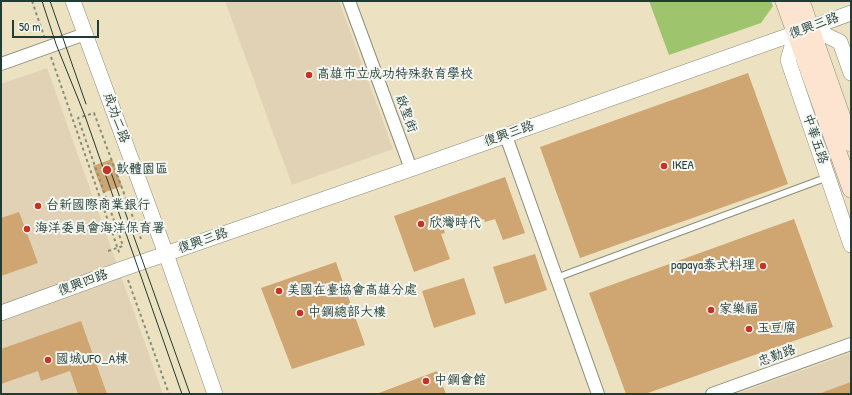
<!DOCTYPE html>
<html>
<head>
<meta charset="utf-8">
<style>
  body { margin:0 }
  #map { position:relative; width:852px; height:395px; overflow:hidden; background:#ece1c0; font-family:"Patrick Hand",sans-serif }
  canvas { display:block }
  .frame { position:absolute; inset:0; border:2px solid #1f3d34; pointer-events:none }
  .scale { position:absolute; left:12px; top:20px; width:87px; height:18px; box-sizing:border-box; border:2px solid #1f3d34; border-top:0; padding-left:5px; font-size:12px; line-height:14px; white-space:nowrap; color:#1f3d34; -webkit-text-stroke:3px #f6f6f2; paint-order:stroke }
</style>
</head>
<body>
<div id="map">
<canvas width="852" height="395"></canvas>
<div class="frame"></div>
<div class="scale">50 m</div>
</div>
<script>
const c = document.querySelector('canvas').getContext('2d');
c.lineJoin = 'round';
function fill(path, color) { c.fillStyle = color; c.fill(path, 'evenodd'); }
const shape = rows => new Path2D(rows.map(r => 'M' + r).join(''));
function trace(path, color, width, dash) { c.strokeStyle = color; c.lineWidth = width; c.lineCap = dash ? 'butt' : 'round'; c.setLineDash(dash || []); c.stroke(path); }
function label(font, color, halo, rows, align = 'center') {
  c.font = font + ' "Patrick Hand","LXGW WenKai TC",sans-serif'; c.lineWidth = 4; c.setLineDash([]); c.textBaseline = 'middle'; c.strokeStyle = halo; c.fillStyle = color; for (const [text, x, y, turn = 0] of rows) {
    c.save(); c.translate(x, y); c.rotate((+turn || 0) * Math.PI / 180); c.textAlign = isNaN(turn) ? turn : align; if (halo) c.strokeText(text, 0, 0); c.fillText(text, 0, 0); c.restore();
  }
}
const built = shape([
  [225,1,339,1,393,149,292,185],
  [47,68,163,394,1,394,1,84],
  [851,353,851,394,736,394]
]);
const green = shape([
  [649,1,771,1,773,6,761,23,669,55]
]);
const building = shape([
  [748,73,788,184,580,258,540,147],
  [112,159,122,186,103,193,93,166],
  [505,177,525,233,503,240,495,219,485,222,484,219,473,223,470,215,442,225,445,233,441,234,450,259,414,272,394,216],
  [19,212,38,263,1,276,1,218],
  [794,219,833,327,645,394,626,394,589,293],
  [535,254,547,290,505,304,493,267],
  [336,262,365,345,292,369,261,288],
  [464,278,476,314,434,328,422,291],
  [81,321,107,394,78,394,70,371,41,381,38,371,1,384,1,349],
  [437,371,446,394,379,394,379,393],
  [851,382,851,394,821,394,821,393]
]);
const path = shape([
  [32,1,44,36],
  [51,57,120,255],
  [117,230,135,224],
  [108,251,123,246,78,118,94,113,141,239],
  [128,280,169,394]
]);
const service = shape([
  [556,278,828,177]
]);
const minor = shape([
  [349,1,411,169],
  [1,64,85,34],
  [506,136,598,394],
  [712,394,851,344]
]);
const tertiary = shape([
  [73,1,166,254,215,394],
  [811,28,840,42,851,73],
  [796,33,788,60,851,245],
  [1,313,122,269,411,169,796,33,851,13]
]);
const secondary = shape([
  [784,1,851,189],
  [801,1,851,143]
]);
const tram = shape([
  [42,1,56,44,85,116,182,394],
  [50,1,86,104],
  [108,164,190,394]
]);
const markers = [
  [309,75,4,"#c8321e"],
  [664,166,4,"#c8321e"],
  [107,170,5,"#c8321e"],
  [38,206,4,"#c8321e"],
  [421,224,4,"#c8321e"],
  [27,229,4,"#c8321e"],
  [763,266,4,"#c8321e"],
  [279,291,4,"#c8321e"],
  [711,310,4,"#c8321e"],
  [300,313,4,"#c8321e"],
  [749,329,4,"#c8321e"],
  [48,360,4,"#c8321e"],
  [426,381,4,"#c8321e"]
];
const streetNames = [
  ["復興三路",814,26,-20],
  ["啟聖街",406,114,70],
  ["成功二路",116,118,70],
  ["復興三路",509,134,-19],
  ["中華五路",815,139,71],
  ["復興三路",203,241,-19],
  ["復興四路",83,283,-20],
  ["忠勤路",777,356,-20]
];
const poiNames = [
  ["高雄市立成功特殊教育學校",317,75],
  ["IKEA",672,166],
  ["軟體園區",116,170],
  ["台新國際商業銀行",46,206],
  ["欣灣時代",429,224],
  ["海洋委員會海洋保育署",35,229],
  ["papaya泰式料理",755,266,"right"],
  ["美國在臺協會高雄分處",287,291],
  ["家樂福",719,310],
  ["中鋼總部大樓",308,313],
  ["玉豆腐",757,329],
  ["國城UFO_A棟",56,360],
  ["中鋼會館",434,381]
];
fill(built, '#e2d2b5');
fill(green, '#9fc46e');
fill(building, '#cfa571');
trace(service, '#868f7a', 8);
trace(minor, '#868f7a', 14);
trace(tertiary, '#868f7a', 16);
trace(secondary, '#868f7a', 18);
trace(path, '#868f7a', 2, [3, 3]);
trace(service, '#fff', 6);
trace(minor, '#fff', 12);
trace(tertiary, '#fff', 15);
trace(secondary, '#fde4d0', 17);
trace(tram, '#1f3d34', 1);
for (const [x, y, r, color] of markers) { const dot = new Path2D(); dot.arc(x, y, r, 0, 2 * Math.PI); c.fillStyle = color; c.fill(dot); trace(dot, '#f6f6f2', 1.5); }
label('13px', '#1f3d34', '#f6f6f2', streetNames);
label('13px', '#1f3d34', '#f6f6f2', poiNames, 'left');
</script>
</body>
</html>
